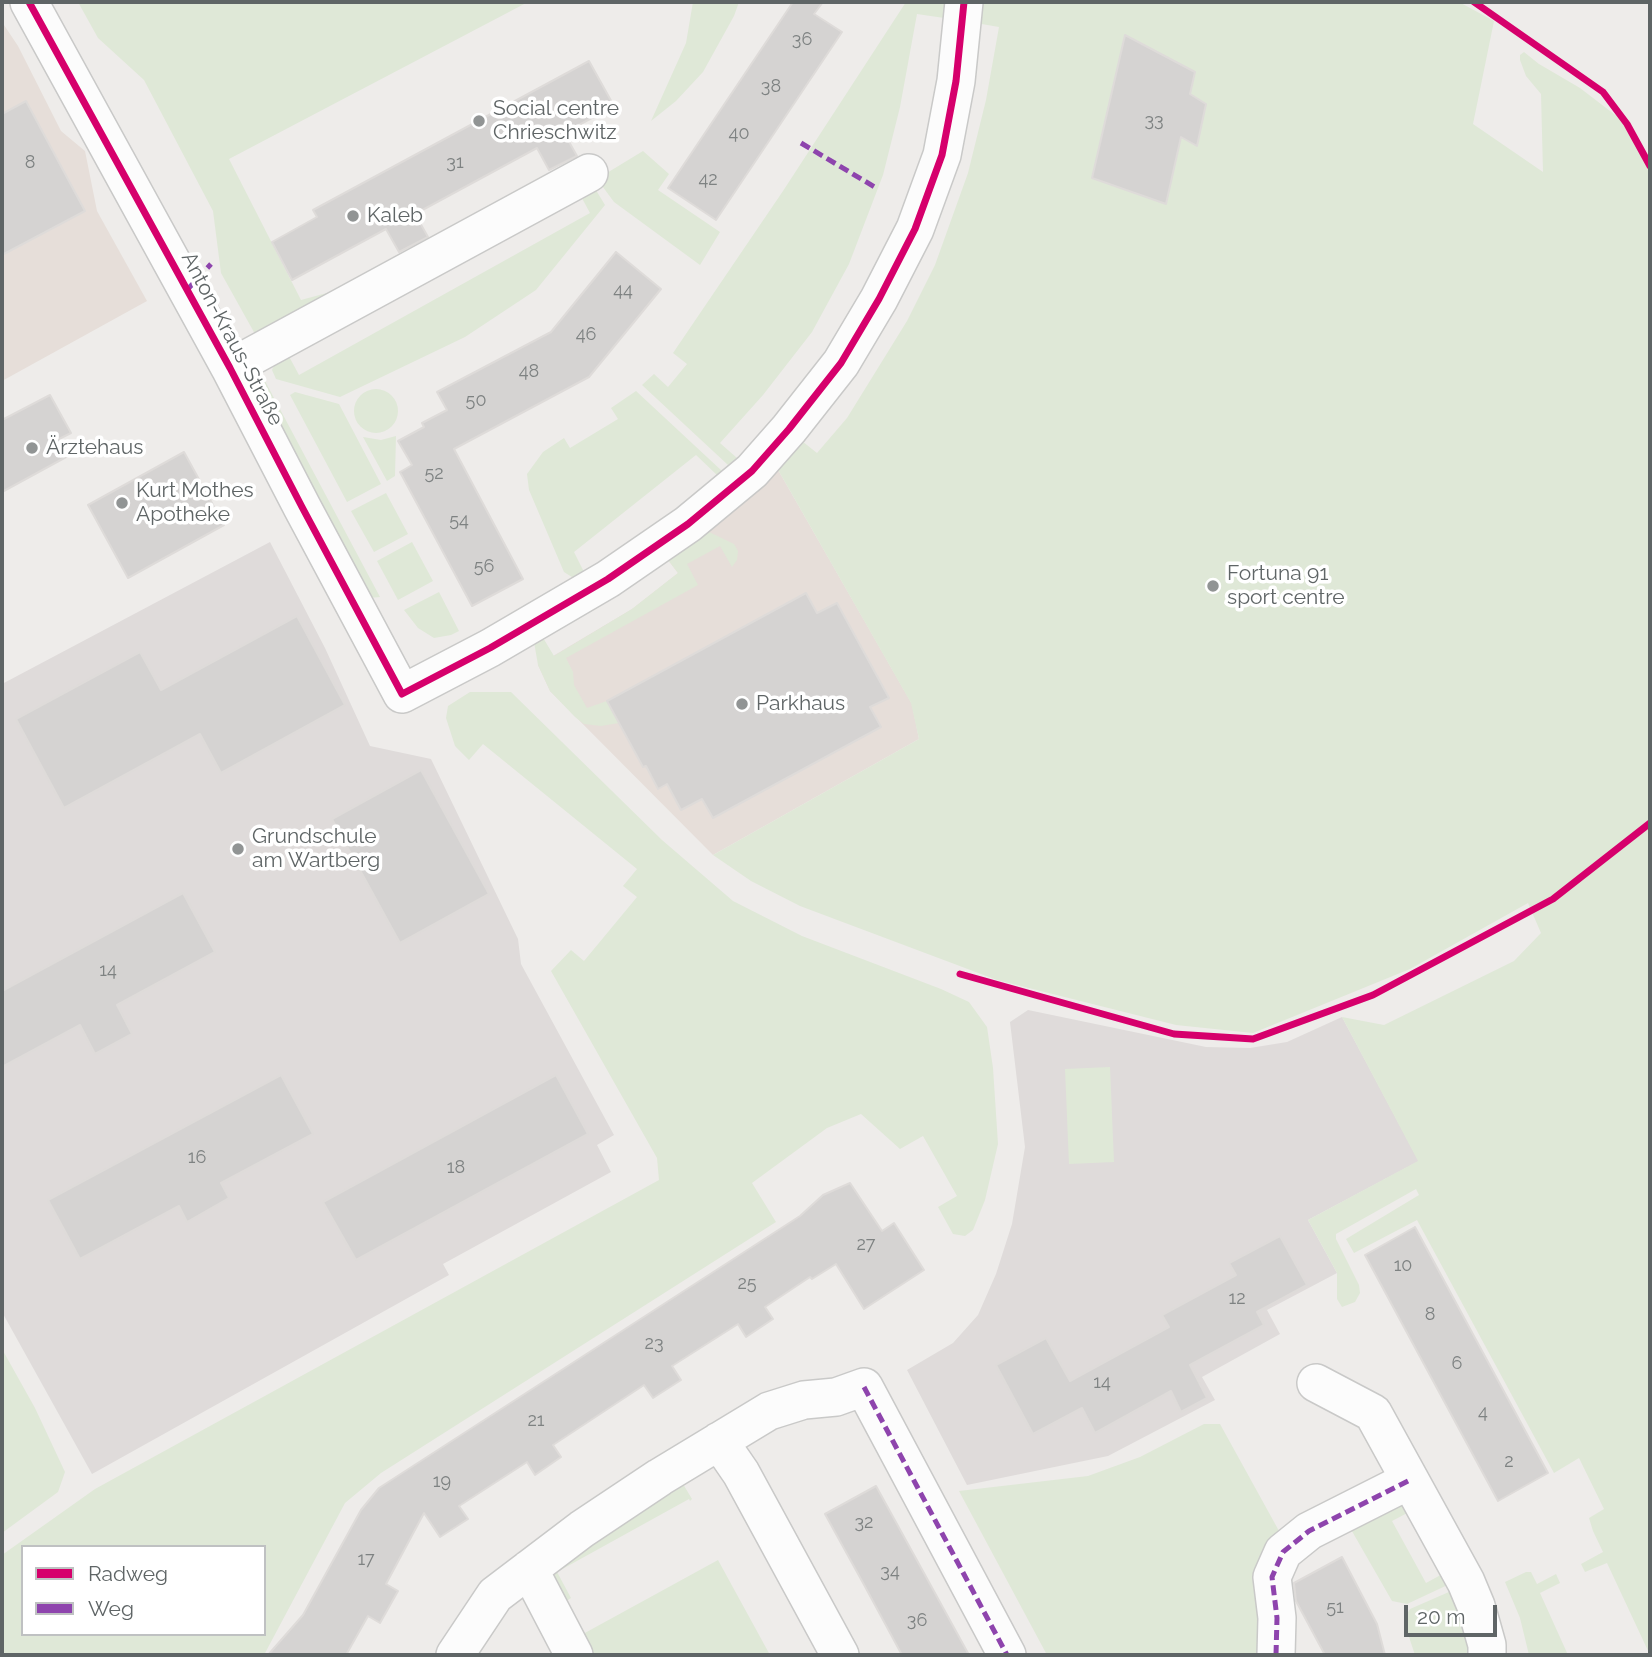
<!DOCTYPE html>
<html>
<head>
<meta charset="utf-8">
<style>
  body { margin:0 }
  #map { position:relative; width:1652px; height:1657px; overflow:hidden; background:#eeecea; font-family:Raleway,sans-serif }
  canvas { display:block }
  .frame { position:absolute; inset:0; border:4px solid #5f6566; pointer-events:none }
  .legend { position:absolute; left:21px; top:1545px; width:245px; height:91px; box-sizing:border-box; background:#fff; border:2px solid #bfc1c2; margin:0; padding:9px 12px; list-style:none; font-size:21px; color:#5f6566 }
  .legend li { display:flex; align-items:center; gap:14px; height:35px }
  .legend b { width:35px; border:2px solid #bfc1c2 }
  .scale { position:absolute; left:1404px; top:1605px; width:93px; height:32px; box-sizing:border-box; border:4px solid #5f6566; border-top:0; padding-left:9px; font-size:21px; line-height:24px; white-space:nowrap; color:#5f6566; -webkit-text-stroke:5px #fff; paint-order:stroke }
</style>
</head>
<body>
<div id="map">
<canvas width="1652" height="1657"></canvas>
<div class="frame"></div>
<ul class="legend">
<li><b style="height:9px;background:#d6006c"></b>Radweg</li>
<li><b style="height:9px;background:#8e44ad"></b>Weg</li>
</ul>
<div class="scale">20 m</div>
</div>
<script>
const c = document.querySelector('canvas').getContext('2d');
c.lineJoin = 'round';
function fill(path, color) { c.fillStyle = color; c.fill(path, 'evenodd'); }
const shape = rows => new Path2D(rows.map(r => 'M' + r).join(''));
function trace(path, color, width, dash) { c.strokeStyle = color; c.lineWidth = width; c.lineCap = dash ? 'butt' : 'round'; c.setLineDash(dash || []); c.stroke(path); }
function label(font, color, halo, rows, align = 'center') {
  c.font = font + ' Raleway,sans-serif'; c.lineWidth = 7; c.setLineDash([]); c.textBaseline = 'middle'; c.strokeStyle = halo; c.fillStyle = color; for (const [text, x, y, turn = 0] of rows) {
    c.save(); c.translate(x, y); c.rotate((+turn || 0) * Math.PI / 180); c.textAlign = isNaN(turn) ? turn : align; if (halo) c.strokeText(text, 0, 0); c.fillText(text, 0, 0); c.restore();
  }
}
const commercial = shape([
  [2,22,18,46,61,131,85,151,97,211,147,301,2,381],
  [777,468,912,704,919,739,713,855,550,691,538,665,632,609,678,573,668,560]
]);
const education = shape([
  [270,542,325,648,370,746,431,759,518,939,521,964,614,1135,597,1145,611,1172,443,1264,449,1275,92,1474,2,1312,2,684],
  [1028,1010,1206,1047,1250,1048,1287,1042,1342,1017,1419,1161,1308,1220,1337,1273,1267,1310,1280,1334,1202,1377,1215,1400,1108,1456,967,1485,907,1370,953,1343,978,1315,996,1274,1012,1224,1025,1147,1010,1022]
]);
const green = shape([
  [78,2,528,2,229,159,301,300,338,290,255,334,221,273,213,211,144,80,98,38],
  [693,2,739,2,734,16,703,72,676,101,651,121,686,43],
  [906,2,942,2,949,7,951,19,917,14,900,107,883,175,849,264,812,332,763,395,720,443,737,458,728,465,642,385,654,374,668,387,687,364,673,353,783,191],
  [971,2,1459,2,1494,21,1473,124,1543,172,1541,94,1526,76,1520,60,1520,55,1524,52,1539,64,1580,88,1627,124,1650,166,1650,1655,1607,1563,1585,1572,1581,1564,1603,1552,1593,1531,1589,1518,1604,1509,1579,1458,1554,1473,1417,1220,1354,1253,1346,1239,1419,1195,1416,1189,1336,1234,1336,1239,1359,1285,1360,1293,1355,1302,1342,1307,1337,1299,1337,1273,1308,1220,1418,1161,1342,1017,1384,1025,1514,961,1541,933,1528,903,1410,969,1253,1033,1176,1025,997,980,800,906,751,881,713,855,919,739,911,703,777,468,802,441,817,453,847,418,907,321,935,265,968,173,986,100,999,27,970,22],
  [643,151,669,174,658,190,720,232,700,265,614,202,597,179],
  [591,182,605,205,536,290,465,337,340,397,276,379,272,370,280,352,285,349,299,375,590,213,577,189],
  [257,366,380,597,369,598,251,370],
  '354 411a22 22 0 1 1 44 0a22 22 0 1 1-44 0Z',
  [636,391,722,471,717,475,696,455,574,552,584,572,575,579,564,572,529,490,527,474,543,452,564,438,570,448,618,419,611,408],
  [295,392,339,404,381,484,347,502,290,395],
  [396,436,395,476,387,481,363,437,381,440],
  [386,493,408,534,374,552,351,511],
  [705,530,734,544,738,551,737,560,732,567,720,546,687,564,698,585,566,658,573,672,574,685,587,708,607,701,619,723,601,726,584,724,575,717,550,691,538,665,534,642,542,636,554,656,632,609,678,573,668,560],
  [412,542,433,581,398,600,377,561],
  [439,592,459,631,451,635,434,638,418,628,404,610],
  [470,692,511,692,662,840,733,901,802,936,941,989,969,1002,987,1027,993,1068,998,1144,985,1200,973,1230,965,1236,953,1234,938,1207,957,1196,923,1136,900,1149,861,1114,827,1128,752,1183,776,1222,381,1473,345,1503,264,1655,2,1655,2,1555,95,1489,659,1180,657,1158,551,971,571,950,584,961,637,897,623,886,637,869,483,744,469,760,455,746,446,718,448,706],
  [23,1547,264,1547,264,1634,23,1634],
  [1110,1067,1114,1162,1069,1164,1065,1069],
  [2,1349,35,1408,65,1472,58,1492,2,1533],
  [1204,1424,1220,1424,1284,1540,1266,1655,1047,1655,959,1491,1088,1476,1140,1457],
  [679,1483,683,1484,692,1499,690,1501,689,1499,557,1572,571,1598,565,1602,583,1634,718,1560,770,1655,584,1655,547,1581,555,1568],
  [1390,1494,1413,1510,1392,1521,1426,1583,1448,1571,1454,1582,1407,1604,1392,1601,1345,1519],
  [1526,1572,1531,1572,1537,1584,1556,1574,1560,1583,1540,1593,1568,1655,1529,1655,1520,1618,1505,1582],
  [1458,1588,1478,1655,1415,1655,1405,1625,1405,1617,1410,1609]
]);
const building = shape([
  [793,2,823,2,814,14,842,32,716,220,668,188,793,2],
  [1125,35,1195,72,1190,94,1206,104,1197,146,1181,137,1166,204,1092,178,1125,35],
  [589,61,614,106,564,133,577,156,549,170,537,148,415,214,428,237,399,252,386,229,292,280,272,242,317,217,313,210,589,61],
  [26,101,85,211,2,255,2,114,26,101],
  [616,252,661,289,589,377,454,449,523,579,472,606,400,472,412,465,398,441,424,427,422,423,447,410,437,392,551,332,616,252],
  [50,395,71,433,59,439,68,456,2,492,2,420,50,395],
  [184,452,224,525,128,578,88,505,184,452],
  [806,593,817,613,837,603,889,698,870,707,881,727,713,818,702,799,681,810,667,784,658,789,646,766,643,767,607,701,806,593],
  [297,616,345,705,221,773,200,734,64,808,16,719,140,652,161,690,297,616],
  [421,770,489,894,400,943,332,819,421,770],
  [183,893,215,952,117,1005,132,1034,95,1054,80,1025,2,1067,2,991,183,893],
  [281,1075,313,1134,221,1183,229,1198,187,1222,179,1206,80,1259,48,1200,281,1075],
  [556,1075,588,1134,356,1260,323,1202,556,1075],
  [850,1183,882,1231,894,1223,924,1270,864,1309,836,1264,812,1279,810,1277,765,1307,773,1319,746,1337,738,1324,672,1366,681,1380,653,1398,644,1385,553,1445,561,1457,535,1475,527,1462,459,1506,468,1519,440,1537,424,1513,386,1584,398,1591,380,1623,368,1616,346,1655,268,1655,303,1615,361,1510,379,1488,800,1216,823,1195,850,1183],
  [1415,1227,1548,1473,1498,1501,1365,1255,1415,1227],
  [1280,1236,1307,1285,1257,1312,1264,1325,1190,1365,1207,1398,1181,1412,1171,1391,1095,1433,1082,1408,1033,1434,996,1365,1046,1338,1070,1381,1169,1327,1162,1315,1236,1275,1229,1263,1280,1236],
  [876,1486,930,1584,969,1655,902,1655,862,1581,825,1514,876,1486],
  [1342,1557,1377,1624,1385,1655,1325,1655,1296,1601,1294,1583,1342,1557]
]);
const street = shape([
  [29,2,230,368,302,507,402,694,490,648,608,579,688,524,752,471,789,429,841,363,879,299,915,229,942,155,956,81,964,2],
  [230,368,589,173],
  [1316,1383,1373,1413,1466,1582,1476,1606,1487,1645,1487,1655],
  [719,1441,741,1473,840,1655],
  [529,1569,574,1655],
  [455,1655,495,1595,582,1529,660,1477,769,1411,804,1400,836,1397,864,1387,1007,1655],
  [1276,1655,1277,1618,1272,1577,1283,1552,1309,1531,1410,1480]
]);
const quiet = shape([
  [801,143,878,189],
  [187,290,211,264],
  [864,1387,1007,1655],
  [1276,1655,1277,1618,1272,1577,1283,1552,1309,1531,1410,1480]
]);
const cycleway = shape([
  [29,2,230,368,302,507,402,694,490,648,608,579,688,524,752,471,789,429,841,363,879,299,915,229,942,155,956,81,964,2],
  [1474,2,1603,92,1627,124,1650,166],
  [960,974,1174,1034,1253,1039,1373,995,1553,899,1650,823]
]);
const markers = [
  [479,121,7,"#919494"],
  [353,216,7,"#919494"],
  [32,448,7,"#919494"],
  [122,503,7,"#919494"],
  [1213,586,7,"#919494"],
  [742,704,7,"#919494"],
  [238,849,7,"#919494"]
];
const numberNames = [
  ["36",802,40],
  ["38",771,87],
  ["33",1154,121],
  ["40",739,134],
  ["8",30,163],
  ["31",455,163],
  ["42",708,180],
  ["44",623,291],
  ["46",586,335],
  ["48",529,372],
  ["50",476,401],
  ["52",434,474],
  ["54",459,521],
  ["56",484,567],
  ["14",108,971],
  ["16",197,1158],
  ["18",456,1168],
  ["27",866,1245],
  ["10",1403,1266],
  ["25",747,1284],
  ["12",1237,1299],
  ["8",1430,1315],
  ["23",654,1344],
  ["6",1457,1364],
  ["14",1102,1383],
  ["4",1483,1413],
  ["21",536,1421],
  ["2",1509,1462],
  ["19",442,1482],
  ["32",864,1523],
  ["17",366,1560],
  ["34",890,1572],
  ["51",1335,1608],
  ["36",917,1621]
];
const poiNames = [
  ["Social centre",493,109],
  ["Chrieschwitz",493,133],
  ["Kaleb",367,216],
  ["Ärztehaus",46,448],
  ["Kurt Mothes",136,491],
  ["Apotheke",136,515],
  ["Fortuna 91",1227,574],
  ["sport centre",1227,598],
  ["Parkhaus",756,704],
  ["Grundschule",252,837],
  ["am Wartberg",252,861]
];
const streetNames = [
  ["Anton-Kraus-Straße",232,339,62]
];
fill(commercial, '#e6ded9');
fill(education, '#dfdbda');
fill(green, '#dfe8d7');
fill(building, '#d5d3d2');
trace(building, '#dedbd9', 2);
trace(street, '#c9c9c8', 40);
trace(street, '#fcfcfc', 37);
trace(quiet, '#8e44ad', 5, [10, 5]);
trace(cycleway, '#d6006c', 7);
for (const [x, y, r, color] of markers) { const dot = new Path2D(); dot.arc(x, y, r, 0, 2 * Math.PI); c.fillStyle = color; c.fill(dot); trace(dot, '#fff', 2.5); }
label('18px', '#7e8282', null, numberNames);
label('21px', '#5f6566', '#fff', poiNames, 'left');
label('21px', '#5f6566', '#fff', streetNames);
</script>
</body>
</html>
